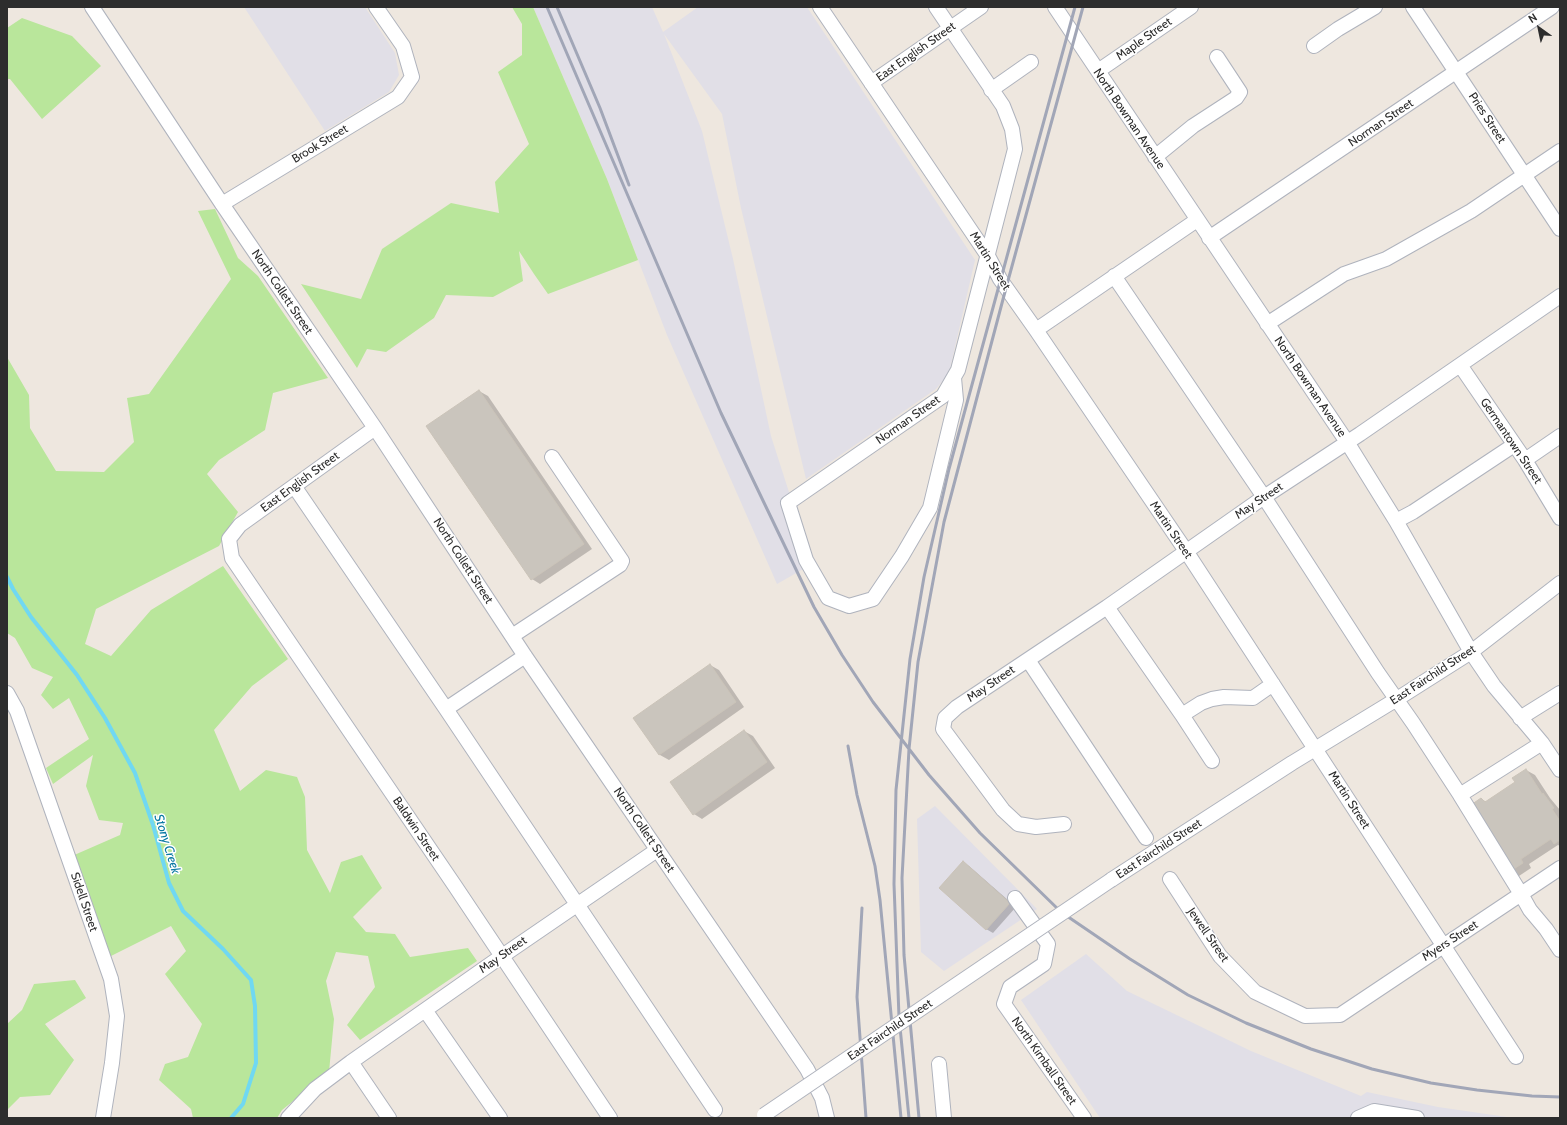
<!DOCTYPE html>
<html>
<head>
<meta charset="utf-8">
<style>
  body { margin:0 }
  #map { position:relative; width:1567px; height:1125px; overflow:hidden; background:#eee7df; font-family:Cabin,sans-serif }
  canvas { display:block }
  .frame { position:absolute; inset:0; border:8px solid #2d2d2d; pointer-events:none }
  .north { position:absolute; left:1519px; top:8px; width:40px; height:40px; -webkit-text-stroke:3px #fff; paint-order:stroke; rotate:327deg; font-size:11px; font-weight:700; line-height:16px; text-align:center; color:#2d2d2d }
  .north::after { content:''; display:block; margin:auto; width:14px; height:18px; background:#2d2d2d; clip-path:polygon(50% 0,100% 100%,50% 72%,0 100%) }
</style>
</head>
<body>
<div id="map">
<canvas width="1567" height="1125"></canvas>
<div class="frame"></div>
<div class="north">N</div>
</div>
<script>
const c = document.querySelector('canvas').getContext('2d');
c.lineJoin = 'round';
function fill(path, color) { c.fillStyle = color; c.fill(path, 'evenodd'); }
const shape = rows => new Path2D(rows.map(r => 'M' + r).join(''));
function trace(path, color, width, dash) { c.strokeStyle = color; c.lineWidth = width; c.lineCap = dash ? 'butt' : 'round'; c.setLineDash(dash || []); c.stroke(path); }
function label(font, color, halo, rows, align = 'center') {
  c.font = font + ' Cabin,sans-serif'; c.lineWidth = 3; c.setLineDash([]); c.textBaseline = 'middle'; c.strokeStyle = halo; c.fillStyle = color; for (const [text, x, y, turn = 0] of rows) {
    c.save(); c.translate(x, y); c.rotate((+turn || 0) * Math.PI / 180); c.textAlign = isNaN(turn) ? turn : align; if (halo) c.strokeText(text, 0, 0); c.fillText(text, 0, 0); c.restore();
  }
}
const industrial = shape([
  [244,7,365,7,395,53,399,75,389,92,325,131],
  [533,7,652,7,663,32,698,7,807,7,975,260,949,373,936,389,806,479,741,208,722,114,664,34,702,131,733,259,771,436,812,564,777,584,667,335,607,179],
  [935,806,1037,909,944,971,921,952,917,819],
  [1086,954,1127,991,1251,1051,1361,1096,1367,1092,1438,1107,1514,1118,1100,1118,1021,1000]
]);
const green = shape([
  [512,7,533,7,607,179,638,260,548,294,534,274,519,251,523,281,493,297,446,295,434,318,386,352,367,349,357,368,301,284,361,299,382,249,451,203,499,213,495,182,529,144,498,72,522,55,522,24],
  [22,18,72,36,101,66,42,119,10,79,7,79,7,28],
  [215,209,238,258,258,276,328,378,273,393,265,430,219,460,207,474,238,512,219,546,96,609,85,644,111,656,151,610,223,566,288,659,252,686,214,730,240,791,266,770,297,777,305,797,307,850,330,893,341,862,362,855,382,888,353,917,366,932,395,934,410,957,468,948,477,961,360,1040,347,1025,375,987,368,956,336,952,326,981,334,1019,329,1072,282,1110,277,1118,193,1118,191,1109,159,1080,165,1064,188,1057,202,1024,165,974,186,951,171,926,109,957,72,856,120,835,123,823,99,820,86,786,93,755,53,784,46,768,89,739,69,698,53,709,41,695,53,677,32,668,15,638,7,633,7,357,29,395,30,428,56,471,104,472,134,442,127,398,149,394,231,279,198,211],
  [75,980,86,998,45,1024,74,1060,50,1095,20,1097,7,1110,7,1024,22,1010,34,984]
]);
const shadow = shape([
  [479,391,488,396,592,549,540,584,532,579],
  [710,665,719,670,744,707,669,760,660,755,635,718],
  [744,731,753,736,775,768,702,819,694,814],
  [1526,770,1535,775,1550,798,1560,810,1560,846,1558,845,1529,864,1531,868,1519,876,1510,871,1481,799,1487,802,1516,783],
  [963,863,969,866,1016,907,993,933,986,929]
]);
const stream = shape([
  [7,577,13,589,31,617,77,675,105,718,135,773,153,825,169,883,183,911,223,949,251,980,255,1006,256,1063,243,1104,231,1118]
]);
const building = shape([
  [479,390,584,544,531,580,426,426,479,390],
  [710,664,736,702,659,755,633,718,710,664],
  [744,730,767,762,693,815,670,782,744,730],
  [1526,769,1542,794,1543,793,1554,808,1552,809,1560,821,1560,840,1554,844,1551,839,1521,859,1523,863,1509,872,1468,807,1481,798,1485,802,1515,782,1512,778,1526,769],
  [963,861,1010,903,986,930,939,888,963,861]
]);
const minor = shape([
  [92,7,222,204,375,428,525,656,807,1069,822,1098,827,1118],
  [820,7,988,256,1000,279,1036,330,1186,551,1516,1057],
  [936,7,1003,106,1012,129,1015,149,958,370,943,396,788,503,806,560,828,598,849,606,873,599,902,556,930,508,956,400,954,378],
  [1055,7,1347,442,1396,521,1471,652,1494,686,1542,743,1560,770],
  [1413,7,1560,229],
  [1314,46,1338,29,1375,7],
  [1098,71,1191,7],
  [871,83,981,7],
  [991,90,1031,62],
  [1155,157,1193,126,1236,98,1240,92,1217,57],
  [222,204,398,97,412,77,403,46,376,7],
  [1209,238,1552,7],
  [1114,276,1264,497,1378,673,1413,723,1460,795,1521,894,1530,910,1546,929,1560,950],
  [1267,324,1344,274,1386,259,1471,211,1560,151],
  [1036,330,1197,220],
  [1460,365,1525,460,1560,518],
  [375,428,240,525,229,539,232,558,455,886,610,1118],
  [1525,460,1560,436],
  [294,486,446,709,715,1110],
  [1396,521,1413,512,1514,445],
  [1107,607,1182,715,1212,761],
  [512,636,620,565,622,561,552,457],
  [1028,660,1146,838],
  [7,693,17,711,111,979,117,1016,112,1063,103,1118],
  [446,709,525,656],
  [1182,715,1201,703,1212,699,1224,697,1253,698,1273,684],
  [1520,718,1560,693],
  [1460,795,1542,743],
  [1064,824,1036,827,1018,824,1003,810,943,729,945,718,957,707,1107,607,1264,497,1360,434,1560,296],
  [1170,879,1220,956,1255,992,1305,1016,1340,1015,1560,868],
  [1111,880,1292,763,1397,699,1471,652,1560,583],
  [1015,898,1048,944,1044,964,1010,987,1004,1004,1084,1118],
  [425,1010,500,1118],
  [351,1062,389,1118],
  [939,1064,944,1118],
  [288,1118,315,1089,351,1062,492,963,657,850],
  [1358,1118,1374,1111,1417,1118]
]);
const rail = shape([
  [547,7,721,413,814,607,842,655,873,702,929,775,980,833,1061,912,1130,959,1188,995,1246,1023,1311,1049,1372,1069,1431,1083,1477,1090,1532,1096,1560,1097],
  [557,7,600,108,629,185],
  [848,746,857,795,875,866,880,900,901,1118],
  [862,908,857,997,866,1118],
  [909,1118,899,1017,894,884,896,790,910,659,924,577,949,469,1075,7],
  [919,1118,904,955,902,878,909,749,918,662,944,522,1006,288,1083,7]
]);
const minorBridge = shape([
  [764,1115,1111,880]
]);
const streetNames = [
  ["Maple Street",1144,39,-35],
  ["East English Street",916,52,-35],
  ["Pries Street",1487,118,57],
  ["North Bowman Avenue",1129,119,56],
  ["Norman Street",1381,123,-34],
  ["Brook Street",320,144,-31],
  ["Martin Street",990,261,58],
  ["North Collett Street",282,292,56],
  ["North Bowman Avenue",1310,387,56],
  ["Norman Street",908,420,-35],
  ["Germantown Street",1511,441,56],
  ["East English Street",300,482,-36],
  ["May Street",1259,501,-34],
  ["Martin Street",1171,530,56],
  ["North Collett Street",463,561,57],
  ["East Fairchild Street",1433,675,-33],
  ["May Street",991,684,-34],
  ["Martin Street",1349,800,57],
  ["Baldwin Street",416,829,56],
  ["North Collett Street",644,830,56],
  ["East Fairchild Street",1159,849,-33],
  ["Sidell Street",84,902,71],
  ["Jewell Street",1208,935,55],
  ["Myers Street",1450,941,-33],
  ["May Street",503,955,-35],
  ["East Fairchild Street",890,1030,-34],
  ["North Kimball Street",1044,1061,55]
];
const waterNames = [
  ["Stony Creek",167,844,73]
];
fill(industrial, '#e1dfe7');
fill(green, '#b9e69b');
fill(shadow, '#0003');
trace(stream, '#70d8f2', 4);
fill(building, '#cac5bd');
trace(building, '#cac3b8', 1);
trace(minor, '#afb3bd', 16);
trace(minor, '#fff', 14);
trace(rail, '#a1a6b7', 3);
trace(minorBridge, '#afb3bd', 16, []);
trace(minorBridge, '#fff', 14);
label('12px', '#2d2d2d', '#fff', streetNames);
label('italic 13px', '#0a79a3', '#fff', waterNames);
</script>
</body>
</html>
